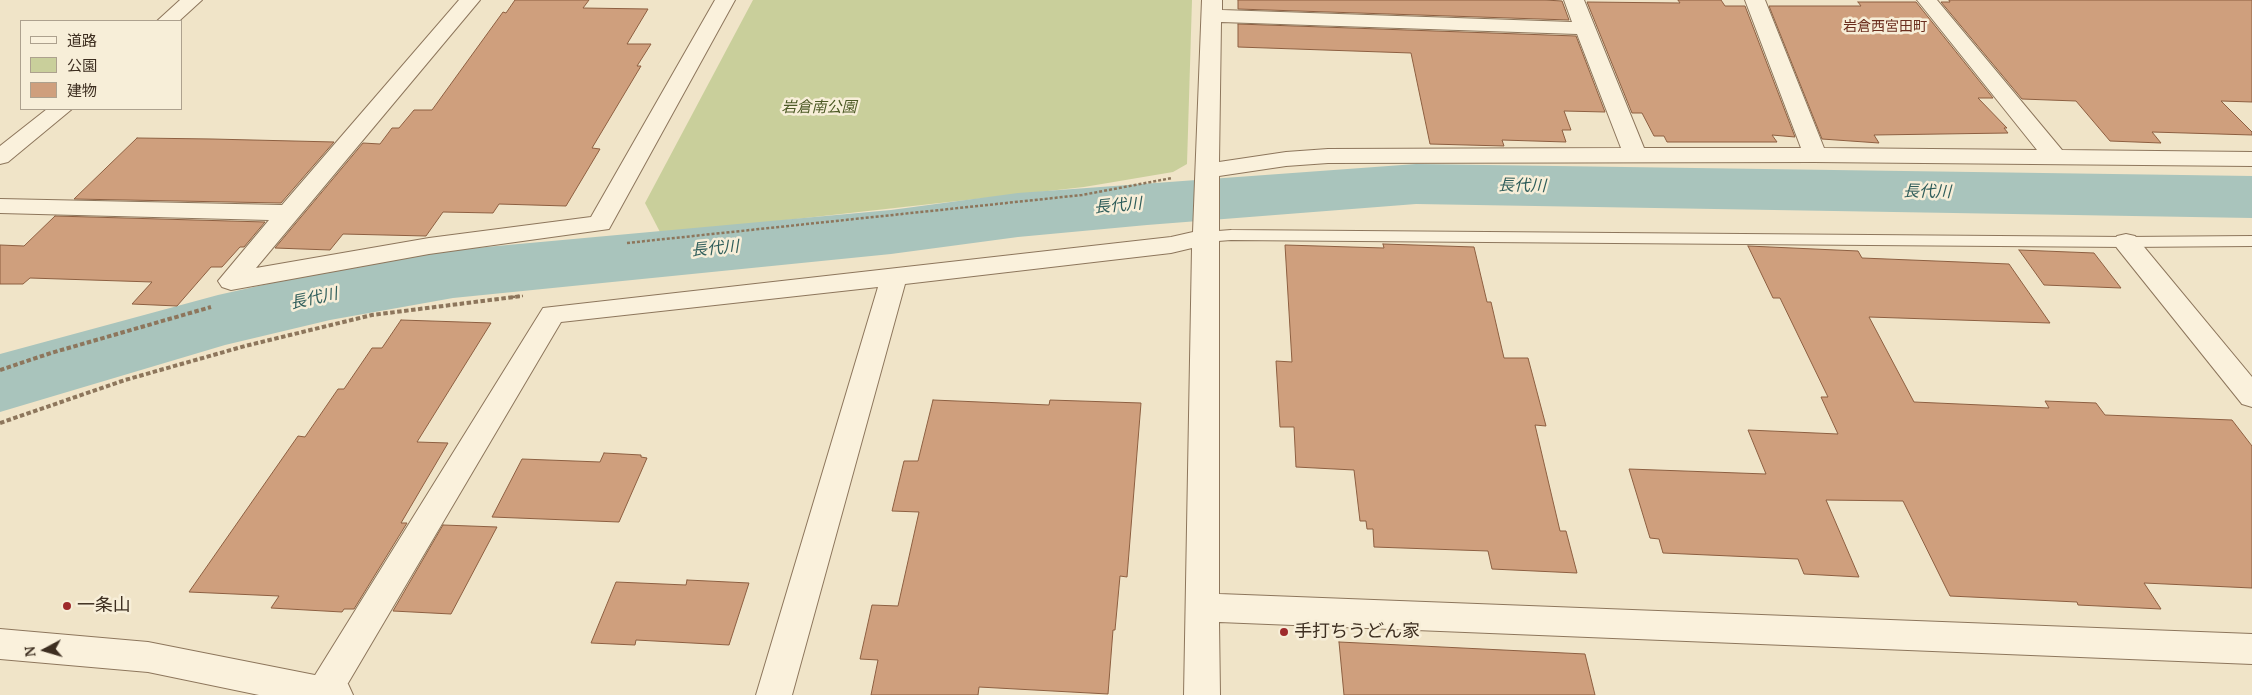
<!DOCTYPE html>
<html>
<head>
<meta charset="utf-8">
<style>
  body { margin:0 }
  #map { position:relative; width:2252px; height:695px; overflow:hidden; background:#f0e4c8; font-family:"PT Serif","Noto Sans JP",serif }
  canvas { display:block }
  .legend { position:absolute; left:20px; top:20px; width:162px; height:90px; box-sizing:border-box; background:#f7eed8; border:1px solid #ada18e; margin:0; padding:6px 9px; list-style:none; font-size:15px; color:#3d2e20 }
  .legend li { display:flex; align-items:center; gap:10px; height:25px }
  .legend b { width:25px; border:1px solid #ada18e }
  .north { position:absolute; left:20px; top:625px; width:50px; height:50px; -webkit-text-stroke:4px #f7eed8; paint-order:stroke; rotate:264deg; font-size:14px; font-weight:700; line-height:20px; text-align:center; color:#3d2e20 }
  .north::after { content:''; display:block; margin:auto; width:18px; height:22px; background:#3d2e20; clip-path:polygon(50% 0,100% 100%,50% 72%,0 100%) }
</style>
</head>
<body>
<div id="map">
<canvas width="2252" height="695"></canvas>
<ul class="legend">
<li><b style="height:6px;background:#faf1dc"></b>道路</li>
<li><b style="height:14px;background:#c9cf9b"></b>公園</li>
<li><b style="height:14px;background:#cf9f7d"></b>建物</li>
</ul>
<div class="north">N</div>
</div>
<script>
const c = document.querySelector('canvas').getContext('2d');
c.lineJoin = 'round';
function fill(path, color) { c.fillStyle = color; c.fill(path, 'evenodd'); }
const shape = rows => new Path2D(rows.map(r => 'M' + r).join(''));
function trace(path, color, width, dash) { c.strokeStyle = color; c.lineWidth = width; c.lineCap = dash ? 'butt' : 'round'; c.setLineDash(dash || []); c.stroke(path); }
function label(font, color, halo, rows, align = 'center') {
  c.font = font + ' "PT Serif","Noto Sans JP",serif'; c.lineWidth = 5; c.setLineDash([]); c.textBaseline = 'middle'; c.strokeStyle = halo; c.fillStyle = color; for (const [text, x, y, turn = 0] of rows) {
    c.save(); c.translate(x, y); c.rotate((+turn || 0) * Math.PI / 180); c.textAlign = isNaN(turn) ? turn : align; if (halo) c.strokeText(text, 0, 0); c.fillText(text, 0, 0); c.restore();
  }
}
const green = shape([
  [753,0,1192,0,1187,164,1173,172,1084,187,661,234,645,203]
]);
const river = shape([
  [1416,164,2252,176,2252,218,1416,204,1147,225,1018,237,891,254,453,298,330,320,225,345,0,412,0,354,218,295,330,270,453,250,891,210,1018,193,1416,164]
]);
const building = shape([
  [515,0,589,0,583,8,648,9,627,44,651,44,637,66,641,66,592,148,600,149,566,206,499,204,493,213,443,212,426,236,343,234,330,250,275,248,363,143,380,144,392,128,399,128,414,110,432,110,503,12,506,13,515,0],
  [1238,0,1545,0,1562,1,1569,20,1238,9,1238,0],
  [1678,0,1721,0,1725,6,1745,6,1795,137,1772,135,1777,142,1667,142,1664,136,1654,136,1642,113,1632,113,1587,2,1680,3,1678,0],
  [1949,0,2252,0,2252,102,2221,101,2252,132,2252,135,2152,132,2161,143,2110,141,2076,101,2022,99,1941,2,1950,2,1949,0],
  [1858,2,1916,2,1993,98,1978,98,2007,128,2004,128,2008,133,1874,135,1879,143,1822,139,1769,6,1861,6,1858,2],
  [1238,24,1576,36,1605,112,1564,111,1571,130,1562,130,1566,142,1502,140,1504,146,1430,144,1411,53,1238,47,1238,24],
  [137,138,212,139,334,142,281,203,74,199,137,138],
  [55,216,265,222,244,247,240,247,222,267,211,267,177,306,132,304,152,282,30,278,23,284,0,284,0,245,24,246,55,216],
  [1383,244,1474,247,1487,302,1491,302,1504,358,1528,358,1546,426,1535,425,1560,531,1566,531,1577,573,1492,569,1488,551,1374,547,1373,529,1367,529,1366,521,1360,521,1354,470,1296,467,1294,427,1280,427,1276,361,1292,362,1285,245,1384,248,1383,244],
  [1748,246,1858,251,1862,258,2009,264,2050,323,1869,317,1914,402,2049,408,2045,401,2096,403,2105,415,2232,420,2252,446,2252,588,2144,583,2161,609,2078,605,2077,602,1950,596,1903,501,1826,500,1859,577,1804,574,1798,559,1663,553,1659,539,1650,538,1629,469,1766,474,1748,430,1838,434,1821,397,1828,397,1780,298,1773,298,1748,246],
  [2019,250,2094,253,2121,288,2044,285,2019,250],
  [401,320,491,323,417,442,448,443,401,523,407,523,354,609,344,609,342,612,271,608,279,596,189,592,298,436,305,437,338,389,344,389,372,348,382,348,401,320],
  [933,400,1049,405,1050,400,1141,403,1127,577,1120,576,1115,630,1113,630,1108,694,979,687,978,695,871,695,878,660,860,659,872,605,898,606,919,512,892,511,904,461,918,461,933,400],
  [604,453,641,455,641,457,647,458,619,522,492,517,522,459,600,462,604,453],
  [443,525,497,527,451,614,393,611,443,525],
  [687,580,749,583,729,645,636,640,635,645,591,643,616,582,686,585,687,580],
  [1339,642,1585,654,1595,695,1344,695,1339,642]
]);
const pathFar1 = shape([
  [627,243,1082,195,1172,178],
  [512,297,523,296]
]);
const path = shape([
  [0,370,51,353,211,307],
  [0,423,125,380,245,346,372,315,522,296]
]);
const service = shape([
  [1231,230,2126,237,2252,236,2252,246,2126,247,1231,240,1205,242,1199,241,1197,237,1199,233,1205,232,1231,230]
]);
const minor = shape([
  [459,0,480,0,256,268,429,238,591,217,715,0,735,0,609,229,429,254,231,290,222,287,218,281,269,220,0,213,0,199,282,205,459,0],
  [1202,0,1222,0,1222,10,1572,22,1564,0,1584,0,1644,148,1801,148,1745,0,1765,0,1824,148,2037,150,1917,0,1937,0,2062,150,2252,152,2252,166,1814,162,1328,163,1286,166,1219,176,1219,594,2252,634,2252,664,1219,622,1220,695,1184,695,1192,248,1171,253,905,284,792,695,756,695,878,287,561,322,341,695,308,695,306,691,312,680,543,308,1171,237,1193,232,1202,0],
  [1221,22,1577,34,1621,148,1328,149,1286,152,1219,162,1221,22],
  [2126,234,2135,236,2252,377,2252,407,2242,404,2117,248,2113,242,2117,236,2126,234]
]);
const tertiary = shape([
  [180,0,202,0,179,21,157,21,180,0],
  [47,109,72,109,8,162,0,164,0,146,47,109],
  [0,629,148,642,335,679,348,684,353,695,259,695,148,672,0,659,0,629]
]);
const markers = [
  [67,606,5,"#9e2a2b"],
  [1284,632,5,"#9e2a2b"]
];
const farNeighbourhoodnames = [
  ["岩倉西宮田町",1885,27]
];
const parkNames = [
  ["岩倉南公園",819,108]
];
const waterNames = [
  ["長代川",1522,186,1],
  ["長代川",1927,192,1],
  ["長代川",1118,206,-5],
  ["長代川",715,249,-5],
  ["長代川",314,299,-12]
];
const nearPoinames = [
  ["一条山",77,606],
  ["手打ちうどん家",1294,632]
];
fill(green, '#c9cf9b');
fill(river, '#a9c4bc');
fill(building, '#cf9f7d');
trace(building, '#8d5f41', 1);
trace(service, '#8d765c', 2);
trace(minor, '#8d765c', 2);
trace(tertiary, '#8d765c', 2);
trace(pathFar1, '#8d765c', 2.5, [3, 2]);
trace(path, '#8d765c', 4, [4.5, 2.5]);
fill(service, '#faf1dc');
fill(minor, '#faf1dc');
fill(tertiary, '#faf1dc');
for (const [x, y, r, color] of markers) { const dot = new Path2D(); dot.arc(x, y, r, 0, 2 * Math.PI); c.fillStyle = color; c.fill(dot); trace(dot, '#f7eed8', 2); }
label('14px', '#6b2e1e', '#f7eed8', farNeighbourhoodnames);
label('italic 15px', '#4d5a26', '#f7eed8', parkNames);
label('italic 16px', '#2f5d5a', '#f7eed8', waterNames);
label('18px', '#3d2e20', '#f7eed8', nearPoinames, 'left');
</script>
</body>
</html>
